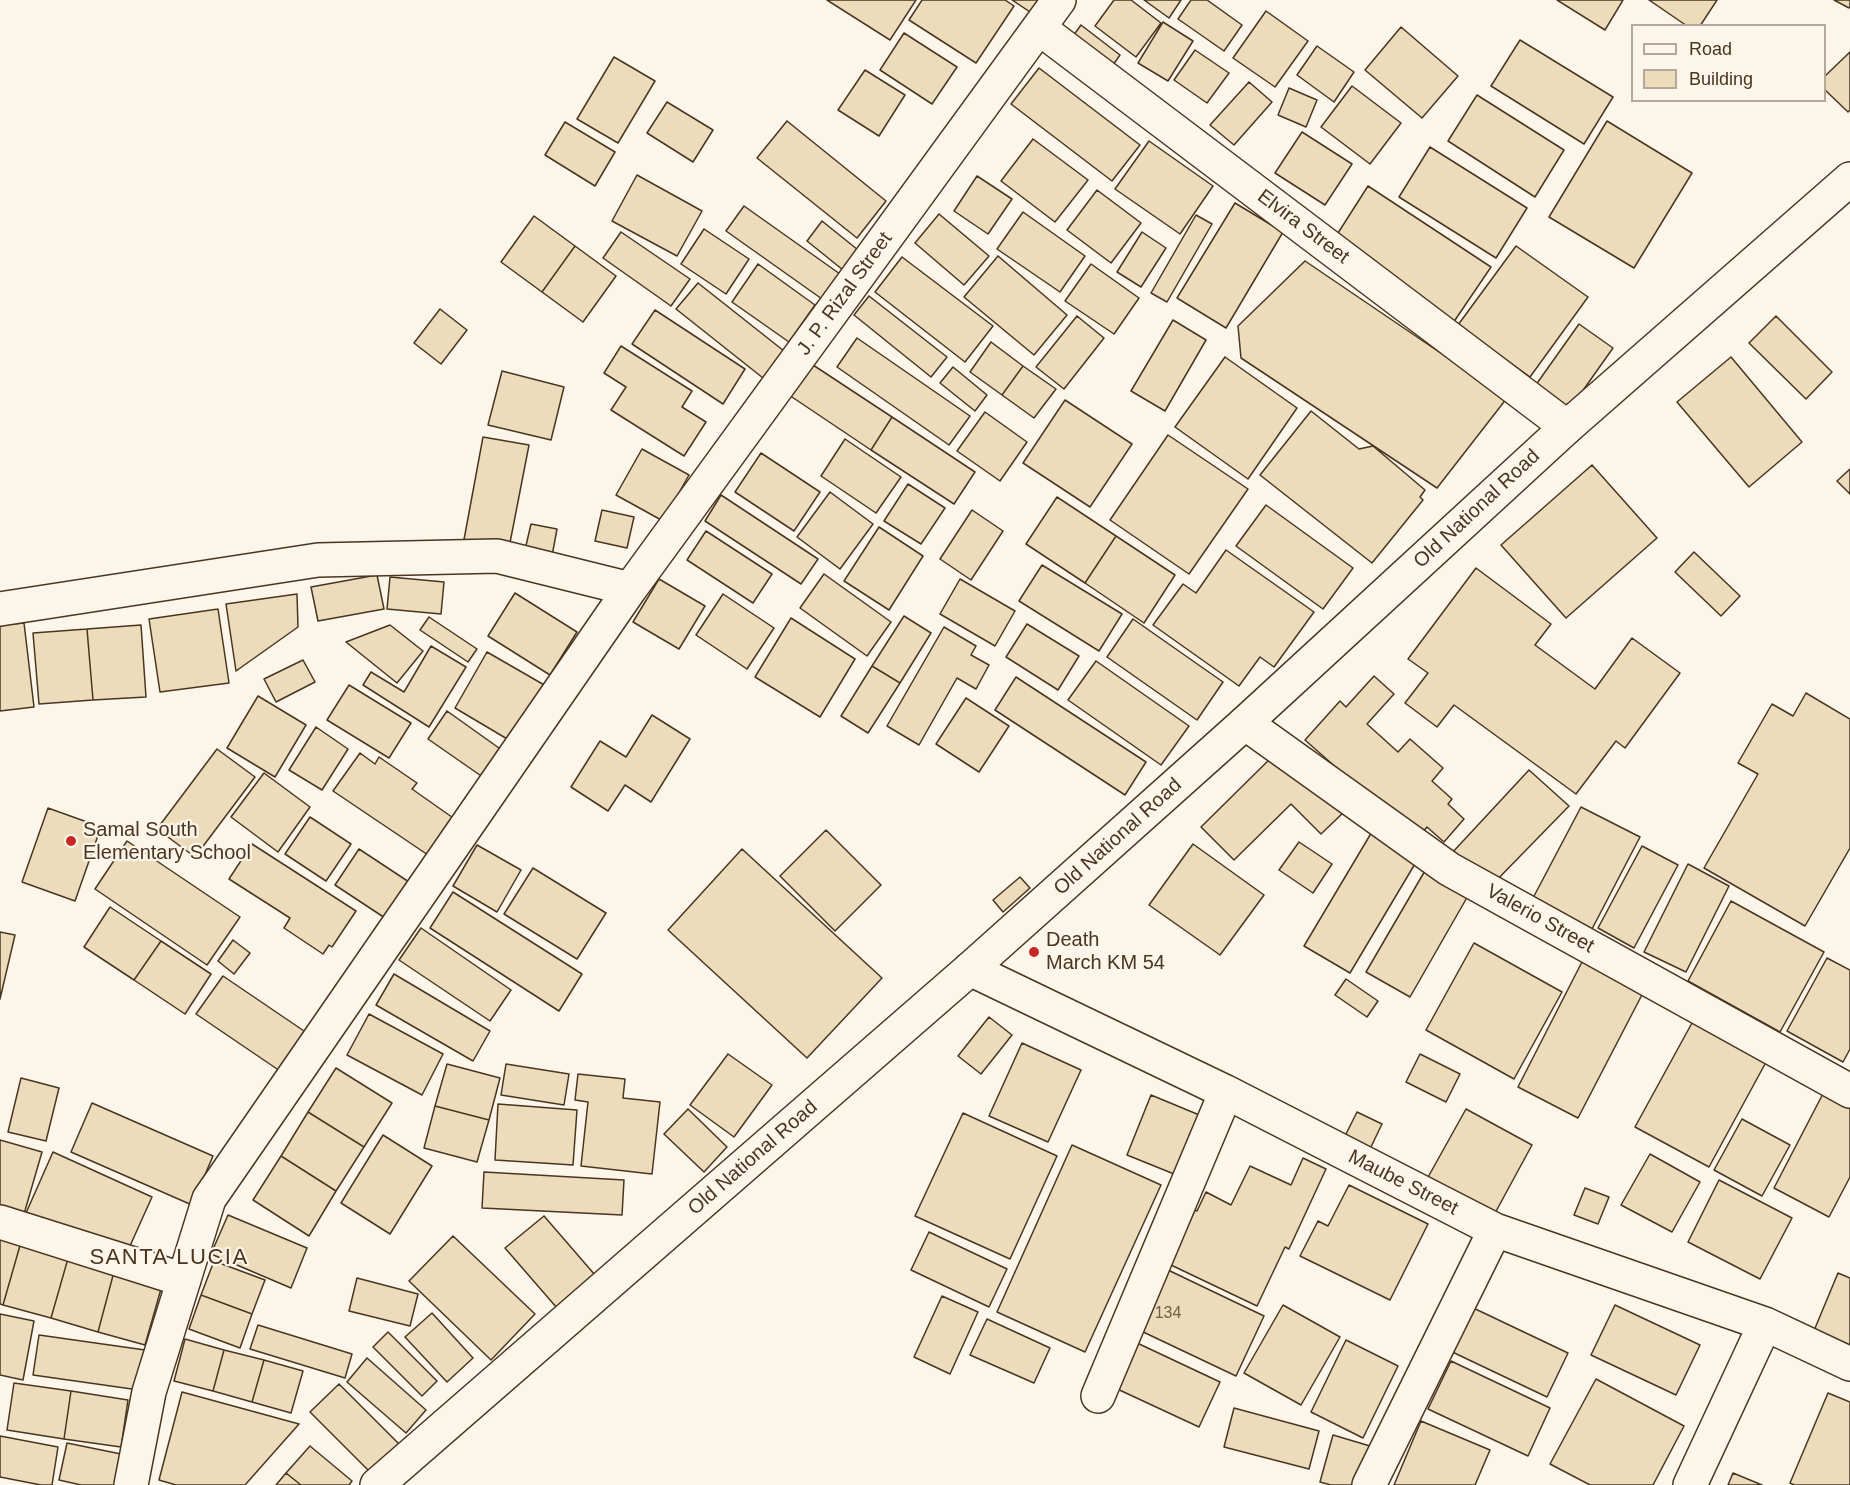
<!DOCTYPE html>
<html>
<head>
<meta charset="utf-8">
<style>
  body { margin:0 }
  #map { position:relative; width:1850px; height:1485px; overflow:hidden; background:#fbf6e9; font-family:Arial,sans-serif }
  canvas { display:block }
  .legend { position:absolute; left:1631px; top:24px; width:195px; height:78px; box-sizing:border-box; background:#fbf6e9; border:2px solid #b4a999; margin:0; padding:8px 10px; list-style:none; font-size:18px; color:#4a3520 }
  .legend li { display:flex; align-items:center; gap:12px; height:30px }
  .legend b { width:30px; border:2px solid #b4a999 }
</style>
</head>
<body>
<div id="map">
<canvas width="1850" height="1485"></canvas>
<ul class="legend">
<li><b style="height:8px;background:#fbf6e9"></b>Road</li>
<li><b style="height:16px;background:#ecdcbc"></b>Building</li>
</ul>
</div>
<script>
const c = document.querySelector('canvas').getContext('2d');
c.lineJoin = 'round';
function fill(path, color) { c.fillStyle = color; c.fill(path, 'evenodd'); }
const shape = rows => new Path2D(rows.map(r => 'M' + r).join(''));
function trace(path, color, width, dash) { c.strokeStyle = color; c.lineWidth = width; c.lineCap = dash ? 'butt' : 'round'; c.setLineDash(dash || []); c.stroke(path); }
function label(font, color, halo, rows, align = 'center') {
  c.font = font + ' Arial,sans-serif'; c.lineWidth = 4.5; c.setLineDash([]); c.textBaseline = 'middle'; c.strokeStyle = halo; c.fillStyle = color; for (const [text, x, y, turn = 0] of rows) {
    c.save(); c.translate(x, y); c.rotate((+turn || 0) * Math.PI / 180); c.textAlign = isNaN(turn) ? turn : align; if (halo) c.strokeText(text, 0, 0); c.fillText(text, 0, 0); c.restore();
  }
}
const building = shape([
  [827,0,916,0,890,40,827,0],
  [922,0,1005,0,1014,6,976,63,909,20,922,0],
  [1012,0,1051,0,1039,18,1012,0],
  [1114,0,1131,0,1161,23,1136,57,1095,26,1114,0],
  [1144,0,1181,0,1169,18,1144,0],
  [1191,0,1207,0,1242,25,1224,51,1178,19,1191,0],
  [1557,0,1623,0,1605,30,1557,0],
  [1649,0,1717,0,1700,26,1687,26,1649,0],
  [1834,0,1850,0,1850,6,1849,8,1834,0],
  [1266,11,1308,41,1275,87,1233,58,1266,11],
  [1163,22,1193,41,1168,81,1138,63,1163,22],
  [1081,25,1120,55,1108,72,1068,43,1081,25],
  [1401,27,1458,76,1422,118,1365,70,1401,27],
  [904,33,957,67,932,104,880,70,904,33],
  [1520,40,1613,97,1584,144,1491,86,1520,40],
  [1317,46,1354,72,1334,102,1297,75,1317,46],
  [1195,50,1229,73,1207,103,1174,80,1195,50],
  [1850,52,1850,110,1848,112,1824,89,1824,77,1850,52],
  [614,57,655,81,618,143,577,119,614,57],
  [1039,68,1140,145,1112,181,1011,104,1039,68],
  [865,70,905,95,879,136,838,110,865,70],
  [1249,82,1272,102,1234,145,1210,125,1249,82],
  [1352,86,1401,123,1370,164,1321,127,1352,86],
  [1289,88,1317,100,1306,127,1278,115,1289,88],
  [1477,95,1564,150,1535,197,1448,141,1477,95],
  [667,102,713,130,693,162,647,133,667,102],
  [787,121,886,201,857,238,757,158,787,121],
  [1607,121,1692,173,1634,268,1549,217,1607,121],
  [565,122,615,152,595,186,545,155,565,122],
  [1302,132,1352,164,1325,205,1275,173,1302,132],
  [1033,139,1088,180,1055,222,1001,181,1033,139],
  [1149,141,1213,186,1180,234,1115,189,1149,141],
  [1430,147,1527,208,1496,258,1399,197,1430,147],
  [637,175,702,211,677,256,612,221,637,175],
  [977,176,1012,199,988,234,954,211,977,176],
  [1368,186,1491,267,1451,326,1331,244,1368,186],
  [1097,190,1141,223,1111,263,1067,230,1097,190],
  [1235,203,1283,232,1226,328,1177,298,1235,203],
  [744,206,840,274,822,299,726,231,744,206],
  [1023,212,1085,256,1060,292,997,249,1023,212],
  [939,214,989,256,964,285,915,243,939,214],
  [1196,215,1212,224,1167,302,1151,293,1196,215],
  [534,216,575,246,542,292,501,262,534,216],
  [822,221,868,258,853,278,807,241,822,221],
  [704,229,749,259,726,294,681,264,704,229],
  [621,232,690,279,671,306,603,258,621,232],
  [1142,232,1166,248,1141,287,1117,272,1142,232],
  [575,246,616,276,583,322,542,292,575,246],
  [1516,246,1588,297,1530,377,1458,325,1516,246],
  [998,256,1067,315,1034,355,964,297,998,256],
  [902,257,993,326,965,362,875,292,902,257],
  [1305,261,1507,398,1437,488,1241,358,1238,326,1305,261],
  [758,264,815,305,789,342,732,302,758,264],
  [1091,264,1139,298,1114,334,1065,301,1091,264],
  [698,283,784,351,763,378,676,309,698,283],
  [869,296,947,357,931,377,854,315,869,296],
  [440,309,467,330,441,364,414,343,440,309],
  [655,310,745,369,723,404,632,344,655,310],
  [1077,316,1104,338,1064,389,1036,367,1077,316],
  [1776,316,1832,372,1806,399,1749,343,1776,316],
  [1173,320,1206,340,1165,411,1131,391,1173,320],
  [1579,324,1613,348,1567,413,1533,389,1579,324],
  [857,338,970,416,949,445,837,367,857,338],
  [991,342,1023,366,1002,395,970,372,991,342],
  [621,346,692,391,682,407,706,422,684,456,611,410,626,387,604,373,621,346],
  [1225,357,1297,408,1248,479,1175,427,1225,357],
  [1731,357,1802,442,1749,487,1677,402,1731,357],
  [810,363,892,417,871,450,789,395,810,363],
  [1023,366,1056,389,1034,418,1002,395,1023,366],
  [953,367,987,395,975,411,940,383,953,367],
  [502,371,564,387,551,440,488,425,502,371],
  [1065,400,1132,444,1090,507,1023,463,1065,400],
  [1311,411,1359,449,1373,446,1425,490,1420,497,1423,500,1372,563,1260,475,1311,411],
  [985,412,1027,442,1000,481,957,451,985,412],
  [892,417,975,472,954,504,871,450,892,417],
  [1168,435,1248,489,1189,574,1110,520,1168,435],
  [483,437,529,445,508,553,463,545,483,437],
  [845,439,901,477,876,513,821,476,845,439],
  [642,449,689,475,663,521,616,495,642,449],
  [761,453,820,492,794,531,735,492,761,453],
  [1592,465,1657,538,1566,618,1501,545,1592,465],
  [1850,469,1850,494,1837,481,1850,469],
  [908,484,945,508,921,544,884,521,908,484],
  [830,492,873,524,840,569,797,537,830,492],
  [721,495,818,559,801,584,705,521,721,495],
  [1057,497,1116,536,1085,583,1026,544,1057,497],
  [1266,505,1353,568,1323,609,1236,546,1266,505],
  [602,510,634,517,627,548,595,541,602,510],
  [972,510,1003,531,971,580,940,559,972,510],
  [531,524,557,529,552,556,525,550,531,524],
  [879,527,923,556,889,610,844,581,879,527],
  [706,531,772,574,753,603,687,560,706,531],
  [1116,536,1175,575,1144,623,1085,583,1116,536],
  [1226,550,1314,612,1274,667,1260,657,1239,686,1153,625,1183,584,1196,593,1226,550],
  [1694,552,1740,596,1721,616,1675,572,1694,552],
  [1042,565,1122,614,1099,651,1019,601,1042,565],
  [1476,568,1551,624,1535,645,1595,689,1632,638,1680,673,1625,748,1616,741,1576,794,1454,705,1437,727,1405,703,1428,673,1408,659,1476,568],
  [824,574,891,622,867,656,800,608,824,574],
  [377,575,384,609,318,621,311,587,377,575],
  [390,577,444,582,441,614,387,609,390,577],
  [659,579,705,606,679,649,633,622,659,579],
  [960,579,1015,611,995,646,940,614,960,579],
  [515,593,577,632,550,675,488,636,515,593],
  [297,594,298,627,236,671,226,604,297,594],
  [723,594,774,628,747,669,696,635,723,594],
  [218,609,229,683,160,692,149,619,218,609],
  [904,616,931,633,900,683,872,666,904,616],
  [429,617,477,649,468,662,420,630,429,617],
  [791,618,855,659,820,717,755,677,791,618],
  [1133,619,1223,682,1197,720,1107,657,1133,619],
  [24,623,34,707,0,711,0,625,24,623],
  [1027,624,1079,656,1058,690,1006,657,1027,624],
  [141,625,146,697,93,700,87,629,141,625],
  [390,625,423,651,397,683,346,642,390,625],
  [944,627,976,646,971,655,989,665,976,689,957,678,919,745,887,726,944,627],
  [87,629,93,700,39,704,33,633,87,629],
  [431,646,466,667,429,727,363,685,371,672,404,692,431,646],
  [487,652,546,686,514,743,455,708,487,652],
  [303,660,315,682,276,702,264,679,303,660],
  [1096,661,1189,726,1161,765,1068,700,1096,661],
  [872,666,900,683,868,733,841,716,872,666],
  [1374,676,1394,694,1367,724,1398,752,1410,739,1443,768,1432,781,1452,799,1448,804,1464,819,1444,842,1427,827,1417,839,1305,740,1340,701,1346,707,1374,676],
  [1016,677,1146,762,1125,795,995,710,1016,677],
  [349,685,411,723,389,758,327,720,349,685],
  [1806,693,1850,719,1850,848,1805,926,1704,868,1758,774,1738,763,1772,704,1793,716,1806,693],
  [258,696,306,725,275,777,227,748,258,696],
  [966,698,1009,726,979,772,936,744,966,698],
  [447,711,506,753,487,780,428,739,447,711],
  [652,715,690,739,651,802,625,785,608,811,571,787,600,741,626,757,652,715],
  [316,727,348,749,322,790,289,770,316,727],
  [217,749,255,777,195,857,157,829,217,749],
  [1277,752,1345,811,1321,834,1291,804,1234,860,1201,827,1277,752],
  [360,753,375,764,379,757,417,783,412,789,459,822,434,859,333,791,360,753],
  [1529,770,1569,806,1491,886,1451,854,1529,770],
  [264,773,310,807,278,852,231,817,264,773],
  [1581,807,1640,837,1592,929,1533,898,1581,807],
  [48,808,101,827,75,901,22,882,48,808],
  [310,817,351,844,326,881,285,854,310,817],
  [1376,825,1422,852,1350,973,1304,946,1376,825],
  [826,830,881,885,835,931,780,876,826,830],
  [127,841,240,917,207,965,95,889,127,841],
  [1299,842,1332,864,1313,893,1279,870,1299,842],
  [252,844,356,911,332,947,329,945,323,954,284,928,290,918,229,879,252,844],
  [1193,844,1264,895,1220,955,1149,905,1193,844],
  [477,845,521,870,497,912,453,886,477,845],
  [1642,846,1678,865,1634,948,1598,928,1642,846],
  [359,849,409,882,385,918,335,885,359,849],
  [742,849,882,978,807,1058,668,930,742,849],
  [1688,864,1729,886,1686,972,1644,952,1688,864],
  [533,868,606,913,577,959,504,914,533,868],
  [1426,869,1469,894,1410,997,1366,972,1426,869],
  [1020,877,1030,888,1003,912,993,900,1020,877],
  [453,892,582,974,559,1011,430,928,453,892],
  [1731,901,1824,952,1780,1032,1688,981,1731,901],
  [110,907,161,941,134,980,84,947,110,907],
  [421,928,511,990,490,1021,399,960,421,928],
  [0,932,15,935,0,999,0,932],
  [233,940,250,953,234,974,218,961,233,940],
  [161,941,211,974,185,1014,134,980,161,941],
  [1474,943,1562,992,1514,1079,1426,1030,1474,943],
  [1584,958,1645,989,1578,1118,1518,1087,1584,958],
  [1827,958,1850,970,1850,1049,1843,1062,1787,1031,1827,958],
  [394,974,490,1031,473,1061,376,1005,394,974],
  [223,976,307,1033,280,1071,196,1014,223,976],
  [1346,979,1378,1001,1367,1017,1335,995,1346,979],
  [1698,1012,1771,1053,1709,1167,1635,1127,1698,1012],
  [369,1014,443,1054,422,1095,347,1055,369,1014],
  [989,1017,1012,1035,981,1074,958,1056,989,1017],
  [1022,1043,1081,1070,1048,1142,989,1116,1022,1043],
  [728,1054,772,1085,734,1137,690,1105,728,1054],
  [1420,1054,1460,1074,1446,1102,1406,1082,1420,1054],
  [447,1064,500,1078,489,1120,435,1106,447,1064],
  [506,1064,569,1074,564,1105,501,1095,506,1064],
  [336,1068,392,1103,364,1147,308,1112,336,1068],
  [578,1074,625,1079,623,1098,660,1102,652,1174,581,1166,588,1102,575,1100,578,1074],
  [21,1078,59,1088,46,1141,8,1132,21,1078],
  [1827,1086,1850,1098,1850,1177,1829,1217,1774,1188,1827,1086],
  [1151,1095,1209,1119,1184,1178,1127,1155,1151,1095],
  [92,1103,213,1156,192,1205,71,1152,92,1103],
  [498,1104,577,1110,573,1165,495,1160,498,1104],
  [435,1106,489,1120,477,1162,424,1148,435,1106],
  [688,1109,727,1147,704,1172,664,1134,688,1109],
  [1466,1109,1532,1145,1494,1215,1427,1179,1466,1109],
  [308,1112,364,1147,336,1191,281,1156,308,1112],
  [1357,1112,1382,1124,1370,1149,1345,1136,1357,1112],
  [963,1113,1057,1156,1010,1259,915,1216,963,1113],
  [1742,1119,1790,1145,1762,1196,1714,1170,1742,1119],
  [383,1135,432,1166,390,1234,341,1203,383,1135],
  [0,1140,42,1152,24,1214,0,1207,0,1140],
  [1072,1145,1161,1185,1085,1352,997,1312,1072,1145],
  [53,1152,152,1197,125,1257,26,1213,53,1152],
  [1650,1154,1700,1182,1672,1232,1621,1205,1650,1154],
  [281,1156,336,1191,309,1236,253,1200,281,1156],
  [1303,1158,1326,1169,1289,1249,1285,1247,1257,1306,1171,1265,1171,1262,1195,1210,1197,1211,1206,1192,1231,1205,1250,1166,1291,1185,1303,1158],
  [484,1172,624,1180,622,1215,482,1208,484,1172],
  [1719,1180,1792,1218,1760,1279,1688,1242,1719,1180],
  [1349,1185,1428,1224,1390,1300,1300,1256,1318,1221,1328,1226,1349,1185],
  [1585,1188,1609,1197,1598,1224,1574,1215,1585,1188],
  [228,1215,307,1248,291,1288,211,1254,228,1215],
  [544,1216,595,1275,557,1308,505,1248,544,1216],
  [929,1232,1007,1269,989,1307,911,1270,929,1232],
  [0,1236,21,1242,3,1305,0,1304,0,1236],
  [453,1236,535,1314,491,1360,409,1281,453,1236],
  [21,1242,69,1255,51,1318,3,1305,21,1242],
  [69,1255,115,1268,98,1332,51,1318,69,1255],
  [214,1261,265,1280,252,1314,201,1295,214,1261],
  [115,1268,163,1282,145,1345,98,1332,115,1268],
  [1168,1270,1264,1316,1236,1376,1139,1330,1168,1270],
  [1838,1273,1850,1278,1850,1349,1813,1333,1838,1273],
  [357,1278,418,1294,410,1326,349,1311,357,1278],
  [201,1295,252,1314,240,1348,189,1329,201,1295],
  [942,1296,978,1312,950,1374,914,1357,942,1296],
  [1283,1305,1340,1337,1301,1405,1244,1373,1283,1305],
  [1467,1305,1568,1353,1547,1397,1446,1349,1467,1305],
  [1615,1305,1700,1345,1676,1395,1591,1355,1615,1305],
  [432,1313,473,1358,447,1382,405,1337,432,1313],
  [0,1314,34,1321,23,1380,0,1375,0,1314],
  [987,1319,1050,1348,1034,1383,970,1355,987,1319],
  [258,1325,352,1354,345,1378,250,1349,258,1325],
  [388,1332,437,1381,422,1396,373,1347,388,1332],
  [39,1335,145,1350,139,1390,33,1375,39,1335],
  [185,1339,224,1350,213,1391,174,1381,185,1339],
  [1346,1340,1398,1366,1363,1438,1311,1412,1346,1340],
  [1135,1342,1220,1382,1199,1427,1113,1387,1135,1342],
  [224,1350,264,1360,252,1402,213,1391,224,1350],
  [367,1358,426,1410,406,1433,347,1382,367,1358],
  [264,1360,303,1371,291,1413,252,1402,264,1360],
  [1451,1361,1550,1408,1528,1456,1428,1409,1451,1361],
  [1596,1379,1684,1426,1653,1485,1590,1485,1550,1464,1596,1379],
  [14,1383,71,1391,64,1439,7,1430,14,1383],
  [339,1384,402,1447,374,1476,310,1412,339,1384],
  [71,1391,128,1400,121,1447,64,1439,71,1391],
  [182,1392,299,1424,245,1485,176,1485,159,1480,182,1392],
  [1828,1393,1850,1402,1850,1485,1794,1485,1790,1483,1828,1393],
  [1234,1408,1319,1431,1309,1469,1224,1447,1234,1408],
  [1421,1421,1490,1450,1475,1485,1394,1485,1421,1421],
  [1333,1435,1370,1446,1358,1485,1331,1485,1320,1482,1333,1435],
  [0,1436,58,1447,52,1485,41,1485,0,1477,0,1436],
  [67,1443,121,1454,115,1485,81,1485,59,1480,67,1443],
  [310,1446,352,1481,349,1485,301,1485,286,1473,310,1446],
  [286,1473,301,1485,276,1485,286,1473],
  [1733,1473,1762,1485,1728,1485,1733,1473]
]);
const minor = shape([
  [1039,28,1567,427],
  [0,609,318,560,497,556,630,589],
  [1245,723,1449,869,1850,1091],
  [970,969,1226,1092,1495,1230,1765,1324,1850,1364],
  [0,1222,184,1280],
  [1098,1396,1226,1092],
  [131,1485,149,1392,209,1199,630,589,1059,0],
  [1369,1485,1495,1230],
  [1690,1485,1765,1324]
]);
const major = shape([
  [377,1485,970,969,1245,723,1567,427,1850,179]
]);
const markers = [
  [71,841,6,"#c62828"],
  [1034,952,6,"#c62828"]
];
const numberNames = [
  ["134",1168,1314]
];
const streetNames = [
  ["Elvira Street",1303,227,37],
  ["J. P. Rizal Street",845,294,-54],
  ["Old National Road",1477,509,-43],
  ["Old National Road",1118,837,-42],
  ["Valerio Street",1540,919,29],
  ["Old National Road",753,1158,-41],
  ["Maube Street",1403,1183,27]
];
const poiNames = [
  ["Samal South",83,830],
  ["Elementary School",83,853],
  ["Death",1046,940],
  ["March KM 54",1046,963]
];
const quarterNames = [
  ["SANTA LUCIA",169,1258]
];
fill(building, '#ecdcbc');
trace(building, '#4a3520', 1.5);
trace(minor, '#4a3520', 36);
trace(major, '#4a3520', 36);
trace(minor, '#fbf6e9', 33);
trace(major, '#fbf6e9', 33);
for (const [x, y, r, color] of markers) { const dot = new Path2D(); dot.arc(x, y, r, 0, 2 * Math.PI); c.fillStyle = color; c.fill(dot); trace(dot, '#fbf6e9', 2); }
label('16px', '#725f47', null, numberNames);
label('20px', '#4a3520', '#fbf6e9', streetNames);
label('20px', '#4a3520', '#fbf6e9', poiNames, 'left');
c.letterSpacing = '1.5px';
label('22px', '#4a3520', '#fbf6e9', quarterNames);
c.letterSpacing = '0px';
</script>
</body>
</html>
